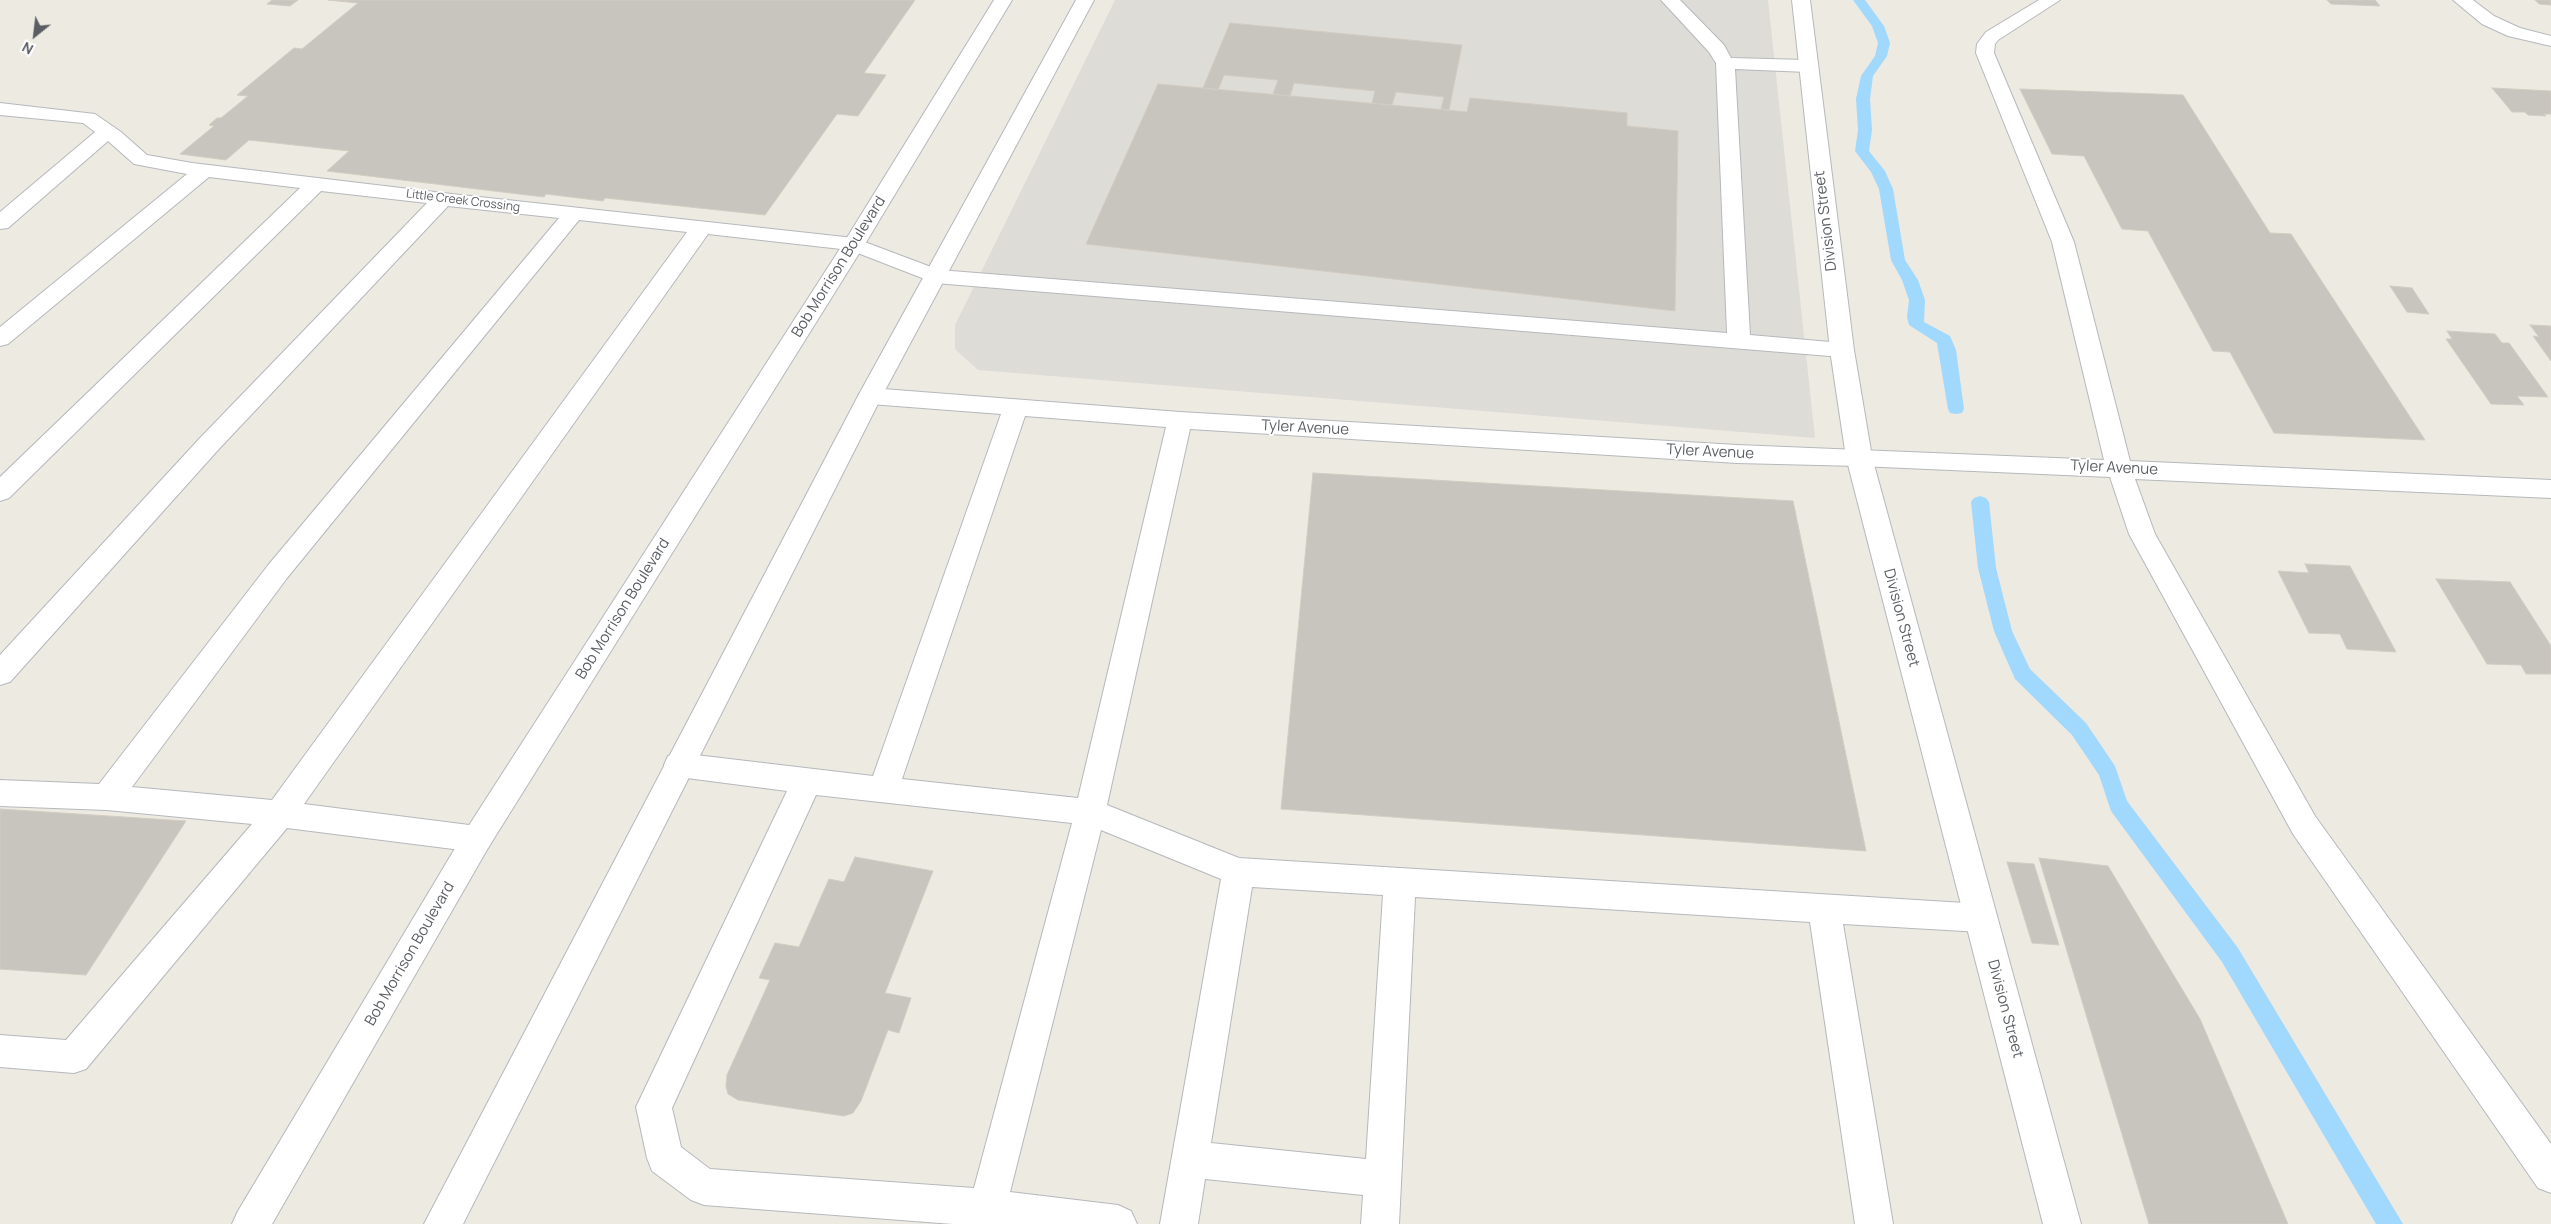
<!DOCTYPE html>
<html>
<head>
<meta charset="utf-8">
<style>
  body { margin:0 }
  #map { position:relative; width:2551px; height:1224px; overflow:hidden; background:#edeae2; font-family:Manrope,sans-serif }
  canvas { display:block }
  .north { position:absolute; left:10px; top:10px; width:50px; height:50px; -webkit-text-stroke:4px #fff; paint-order:stroke; rotate:209deg; font-size:14px; font-weight:700; line-height:20px; text-align:center; color:#5a5e63 }
  .north::after { content:''; display:block; margin:auto; width:18px; height:22px; background:#5a5e63; clip-path:polygon(50% 0,100% 100%,50% 72%,0 100%) }
</style>
</head>
<body>
<div id="map">
<canvas width="2551" height="1224"></canvas>
<div class="north">N</div>
</div>
<script>
const c = document.querySelector('canvas').getContext('2d');
c.lineJoin = 'round';
function fill(path, color) { c.fillStyle = color; c.fill(path, 'evenodd'); }
const shape = rows => new Path2D(rows.map(r => 'M' + r).join(''));
function trace(path, color, width, dash) { c.strokeStyle = color; c.lineWidth = width; c.lineCap = dash ? 'butt' : 'round'; c.setLineDash(dash || []); c.stroke(path); }
function label(font, color, halo, rows, align = 'center') {
  c.font = font + ' Manrope,sans-serif'; c.lineWidth = 4; c.setLineDash([]); c.textBaseline = 'middle'; c.strokeStyle = halo; c.fillStyle = color; for (const [text, x, y, turn = 0] of rows) {
    c.save(); c.translate(x, y); c.rotate((+turn || 0) * Math.PI / 180); c.textAlign = isNaN(turn) ? turn : align; if (halo) c.strokeText(text, 0, 0); c.fillText(text, 0, 0); c.restore();
  }
}
const industrial = shape([
  [1115,0,1768,0,1815,438,978,370,955,349,955,325]
]);
const stream = shape([
  [1853,0,1865,0,1884,26,1890,43,1887,56,1873,76,1870,99,1872,130,1869,151,1885,171,1893,189,1905,260,1918,280,1925,300,1924,322,1950,336,1956,350,1964,409,1962,413,1956,414,1950,413,1948,409,1937,343,1909,325,1907,317,1909,300,1902,280,1891,260,1879,189,1871,172,1855,151,1858,130,1856,99,1861,76,1875,56,1878,43,1872,26,1853,0],
  [1980,496,1986,498,1989,502,1996,568,2012,631,2030,669,2086,723,2115,766,2127,801,2238,948,2403,1224,2376,1224,2222,962,2111,811,2099,775,2072,735,2015,679,1994,631,1978,568,1971,502,1974,498,1980,496]
]);
const building = shape([
  [272,0,298,0,290,6,267,4,272,0],
  [328,0,915,0,864,73,886,75,858,116,837,114,765,215,605,198,603,201,546,194,544,197,327,171,349,151,249,140,226,160,180,154,214,126,209,125,217,118,221,118,248,96,237,95,294,48,302,49,358,3,328,0],
  [2327,0,2375,0,2380,6,2331,4,2327,0],
  [2535,0,2551,0,2551,5,2539,4,2535,0],
  [1230,23,1462,45,1449,110,1441,109,1444,97,1396,92,1392,105,1372,103,1375,91,1294,83,1290,96,1273,94,1278,80,1224,75,1218,90,1203,88,1230,23],
  [1158,84,1467,112,1470,98,1627,113,1627,126,1678,131,1675,311,1086,244,1158,84],
  [2492,88,2551,91,2551,114,2544,114,2546,116,2528,115,2525,112,2512,112,2492,88],
  [2020,89,2183,95,2270,233,2291,234,2425,440,2274,433,2230,352,2213,351,2148,231,2122,229,2084,156,2052,154,2020,89],
  [2390,286,2412,288,2429,314,2407,312,2390,286],
  [2530,325,2551,326,2551,361,2533,336,2539,337,2530,325],
  [2447,331,2495,334,2502,343,2509,343,2548,397,2517,396,2524,405,2491,404,2446,339,2452,339,2447,331],
  [1313,473,1793,501,1866,851,1281,809,1313,473],
  [2305,564,2350,566,2396,652,2347,649,2340,634,2309,633,2278,571,2309,573,2305,564],
  [2436,579,2510,582,2551,646,2551,674,2526,674,2521,665,2487,664,2436,579],
  [0,809,186,821,86,975,0,969,0,809],
  [855,857,933,871,885,993,911,998,899,1033,888,1030,861,1101,853,1113,844,1116,738,1100,728,1094,726,1086,727,1075,770,980,759,978,775,943,799,947,829,879,844,882,855,857],
  [2039,858,2108,866,2200,1019,2288,1224,2149,1224,2039,858],
  [2007,862,2034,864,2059,945,2032,943,2007,862]
]);
const lane = shape([
  [1661,0,1680,0,1724,45,1731,58,1807,60,1814,62,1816,66,1814,70,1807,72,1735,69,1750,335,1842,343,1850,345,1854,350,1850,355,1842,357,935,283,850,250,708,234,304,804,477,826,488,830,493,839,488,848,477,852,287,828,86,1069,74,1073,0,1067,0,1035,66,1040,252,824,107,810,0,806,0,780,99,784,269,564,559,218,448,206,218,450,10,682,0,685,0,655,200,438,427,203,321,191,9,498,0,501,0,477,300,188,209,177,8,344,0,346,0,327,187,174,134,164,108,141,8,228,0,229,0,212,95,132,83,123,0,115,0,103,95,114,121,132,147,155,192,163,443,193,854,238,939,270,1727,333,1716,63,1709,52,1661,0],
  [579,220,687,232,272,800,132,787,287,578,579,220],
  [2039,0,2060,0,1998,40,1995,44,1994,53,2074,242,2130,461,2551,480,2551,498,2135,479,2155,534,2315,816,2551,1144,2551,1193,2538,1188,2293,834,2129,534,2110,477,1859,466,1737,463,1190,429,1107,805,1239,858,1981,904,1992,908,1997,918,1992,928,1981,932,1843,924,1893,1224,1855,1224,1810,922,1415,897,1399,1224,1361,1224,1363,1195,1205,1179,1198,1224,1160,1224,1221,879,1101,830,1010,1192,1118,1205,1131,1211,1137,1224,953,1224,704,1205,691,1200,652,1171,647,1158,636,1107,787,791,679,777,668,774,664,765,668,756,679,753,873,776,1001,414,870,404,862,402,858,396,862,390,870,388,1180,412,1737,445,2104,460,2052,242,1976,53,1977,44,1986,32,2039,0],
  [1025,416,1166,427,1078,798,902,779,1025,416],
  [816,795,1072,823,974,1188,710,1169,681,1147,672,1108,816,795],
  [1252,887,1383,895,1366,1159,1211,1143,1252,887]
]);
const street = shape([
  [994,0,1012,0,865,244,488,848,272,1224,232,1224,238,1211,466,830,843,244,994,0],
  [1076,0,1094,0,882,396,463,1224,424,1224,858,396,1076,0],
  [1792,0,1810,0,1854,350,1872,457,2081,1224,2043,1224,1846,457,1830,350,1792,0],
  [2453,0,2473,0,2494,16,2520,28,2551,36,2551,46,2508,36,2482,24,2453,0]
]);
const farStreetnames = [
  ["Little Creek Crossing",463,201,7]
];
const streetNames = [
  ["Division Street",1826,221,-97],
  ["Bob Morrison Boulevard",839,267,-58],
  ["Tyler Avenue",1305,428,3],
  ["Tyler Avenue",1710,452,3],
  ["Tyler Avenue",2114,468,3],
  ["Bob Morrison Boulevard",623,609,-58],
  ["Division Street",1901,618,75],
  ["Bob Morrison Boulevard",410,954,-60],
  ["Division Street",2005,1009,75]
];
fill(industrial, '#dedcd7');
fill(stream, '#a1d8fe');
fill(building, '#c8c5bf');
trace(building, '#d2ccc1', 1);
trace(lane, '#b5b8bc', 2);
trace(street, '#b5b8bc', 2);
fill(lane, '#fff');
fill(street, '#fff');
label('12px', '#5a5e63', '#fff', farStreetnames);
label('15px', '#5a5e63', '#fff', streetNames);
</script>
</body>
</html>
